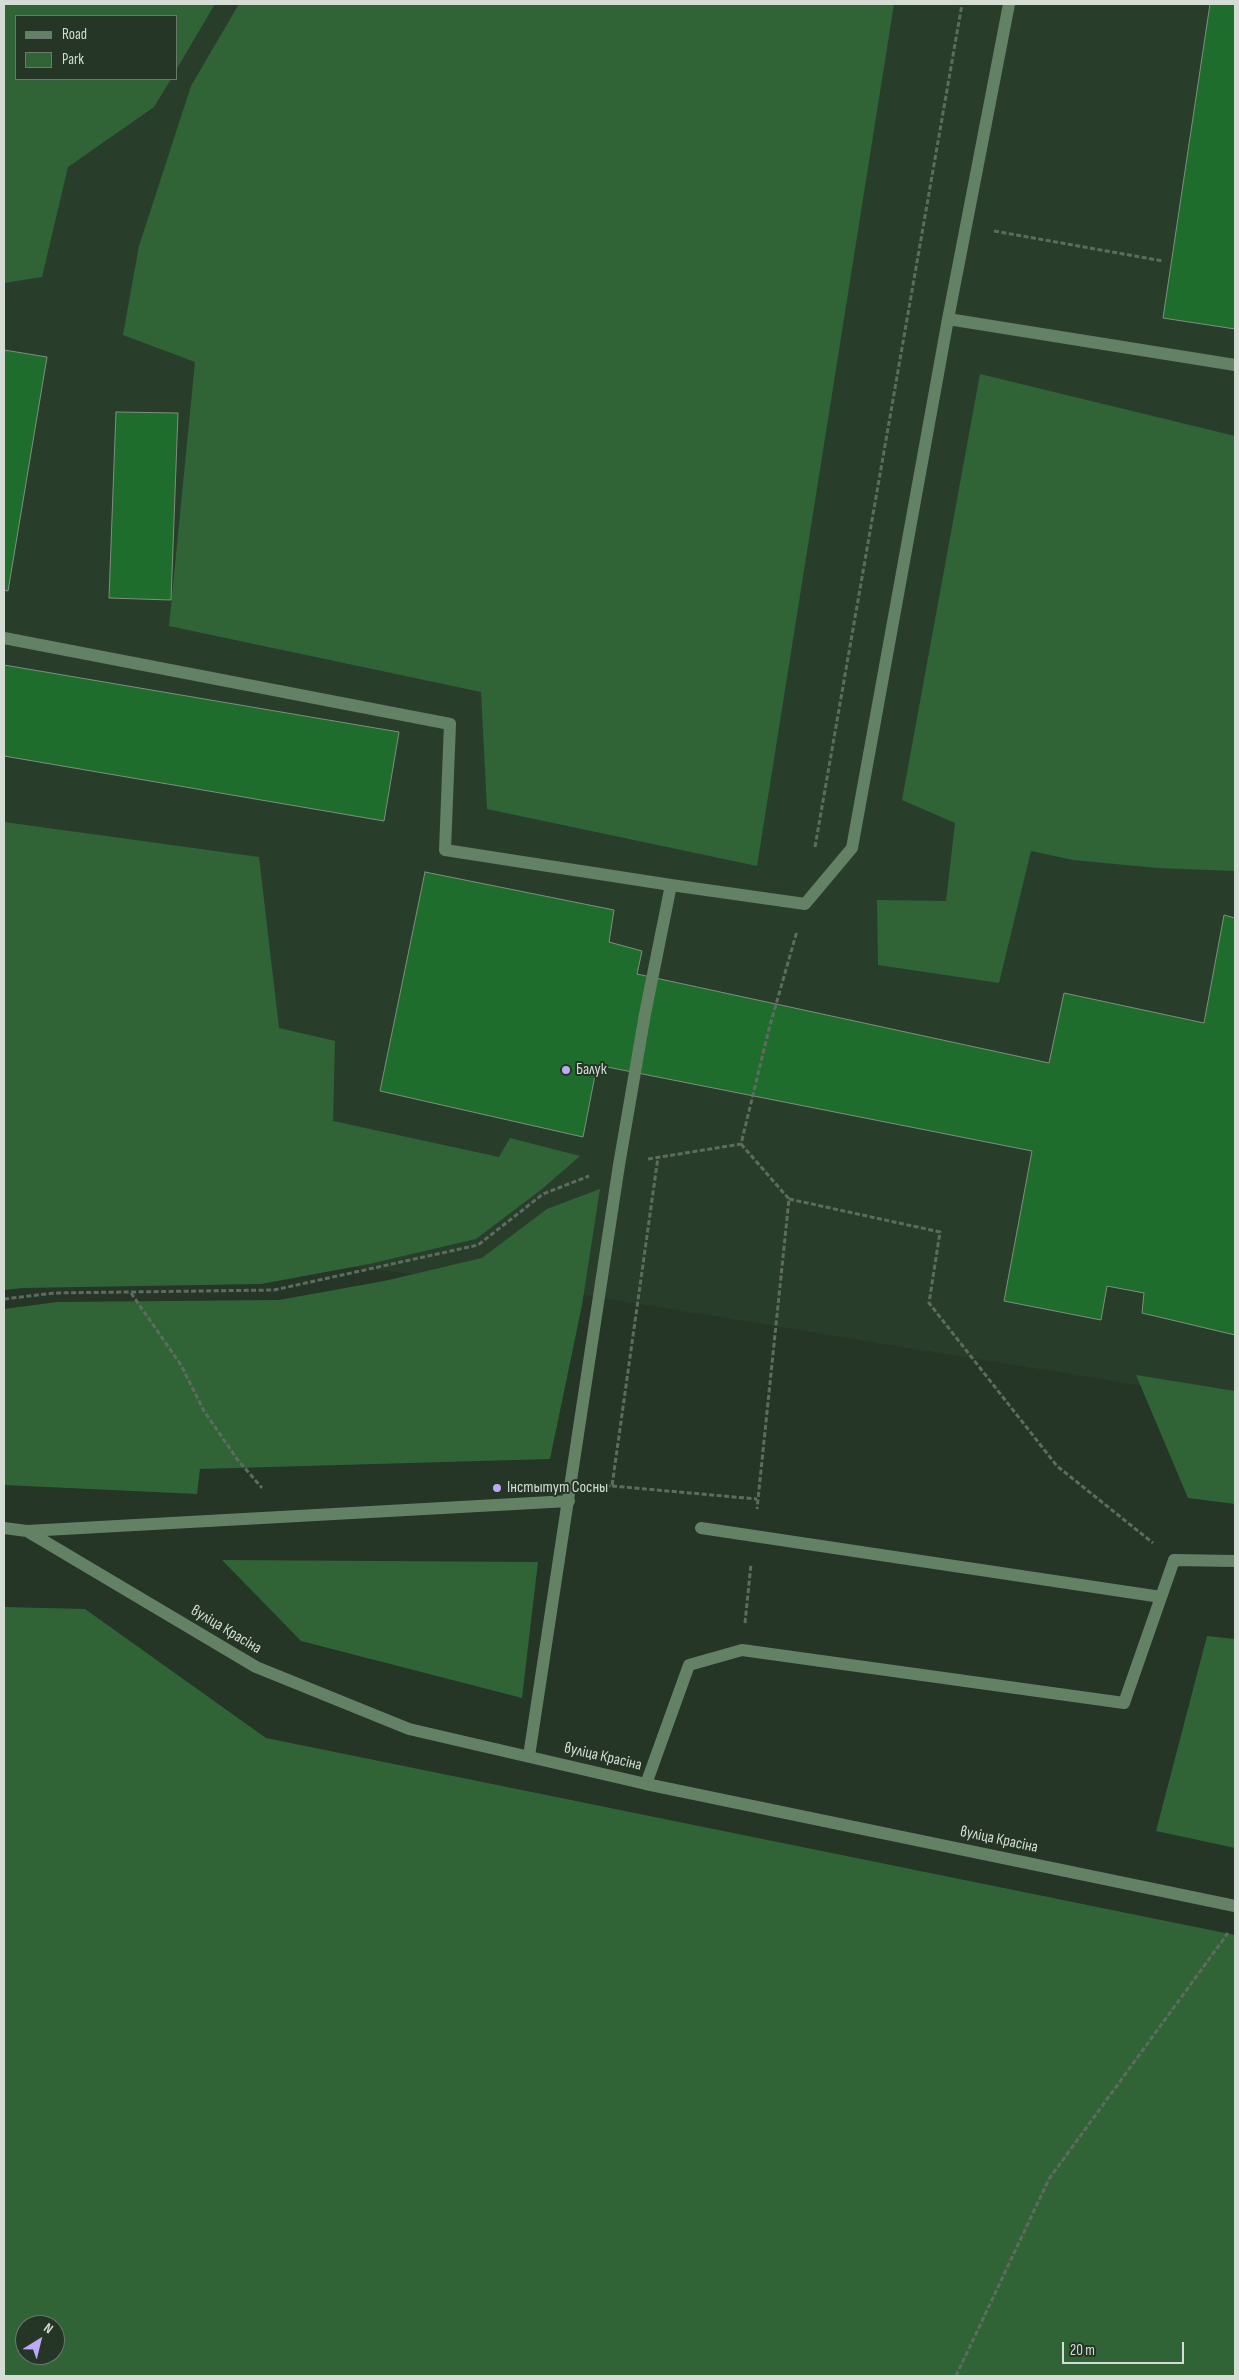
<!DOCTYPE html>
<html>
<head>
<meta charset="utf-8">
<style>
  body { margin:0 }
  #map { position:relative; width:1239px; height:2380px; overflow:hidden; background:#253526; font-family:"Sofia Sans Condensed",sans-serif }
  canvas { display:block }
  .frame { position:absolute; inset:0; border:5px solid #d3ddd3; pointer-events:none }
  .legend { position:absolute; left:15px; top:15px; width:162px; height:65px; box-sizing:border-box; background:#253526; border:1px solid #6b786b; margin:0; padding:6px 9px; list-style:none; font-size:15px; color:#d3ddd3 }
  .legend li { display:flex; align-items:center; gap:10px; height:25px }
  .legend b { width:25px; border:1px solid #6b786b }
  .north { position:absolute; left:15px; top:2315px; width:50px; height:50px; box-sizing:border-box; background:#253526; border:1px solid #6b786b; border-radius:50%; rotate:36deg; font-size:14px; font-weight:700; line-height:20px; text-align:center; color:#d3ddd3 }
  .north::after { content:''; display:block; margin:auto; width:18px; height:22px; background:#bda9f5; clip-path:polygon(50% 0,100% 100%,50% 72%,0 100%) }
  .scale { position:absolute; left:1062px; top:2342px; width:122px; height:22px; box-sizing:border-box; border:2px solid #d3ddd3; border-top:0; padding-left:6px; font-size:15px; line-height:18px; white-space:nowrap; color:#d3ddd3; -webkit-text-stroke:4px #253526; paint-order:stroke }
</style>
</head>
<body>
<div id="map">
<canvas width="1239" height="2380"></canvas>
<div class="frame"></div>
<ul class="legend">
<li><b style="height:6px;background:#638164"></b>Road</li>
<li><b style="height:14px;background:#306436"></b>Park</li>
</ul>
<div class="north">N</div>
<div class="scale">20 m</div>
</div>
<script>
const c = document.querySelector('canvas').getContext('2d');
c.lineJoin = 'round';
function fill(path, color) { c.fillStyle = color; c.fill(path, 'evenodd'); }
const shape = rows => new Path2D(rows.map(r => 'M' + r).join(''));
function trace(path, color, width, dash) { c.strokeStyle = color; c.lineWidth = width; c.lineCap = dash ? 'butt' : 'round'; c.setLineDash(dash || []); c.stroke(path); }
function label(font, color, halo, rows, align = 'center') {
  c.font = font + ' "Sofia Sans Condensed",sans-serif'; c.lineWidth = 4; c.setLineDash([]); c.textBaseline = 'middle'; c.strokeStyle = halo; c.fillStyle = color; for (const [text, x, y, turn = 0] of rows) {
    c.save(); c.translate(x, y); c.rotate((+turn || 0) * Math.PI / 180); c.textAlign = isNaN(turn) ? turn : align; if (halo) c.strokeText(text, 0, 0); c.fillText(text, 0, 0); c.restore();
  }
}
const built = shape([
  [4,4,1235,4,1235,1401,578,1294,4,1225],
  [16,16,176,16,176,79,16,79]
]);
const green = shape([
  [4,4,215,4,176,70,176,16,16,16,16,79,171,79,154,107,68,167,42,277,4,283],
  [239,4,894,4,757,866,487,809,481,692,169,626,195,362,123,335,139,246,191,86],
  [980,374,1235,436,1235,871,1158,868,1073,860,1031,851,999,983,878,965,877,900,946,901,955,823,902,800],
  [4,822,259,857,279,1028,335,1041,333,1121,499,1157,510,1138,580,1156,542,1189,476,1239,369,1264,261,1284,22,1288,4,1290],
  [600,1189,582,1305,550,1459,200,1469,197,1494,4,1485,4,1309,57,1302,279,1300,384,1281,482,1258,547,1209],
  [1136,1375,1235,1391,1235,1504,1188,1498],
  [222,1560,538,1562,522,1698,301,1641],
  [4,1607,85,1609,266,1738,1235,1935,1235,2376,4,2376],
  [25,2325,55,2325,55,2355,25,2355],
  [1207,1636,1235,1639,1235,1848,1156,1831]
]);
const building = shape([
  [1210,4,1235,4,1235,329,1163,318,1210,4],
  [4,350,47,357,8,591,4,590,4,350],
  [116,412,178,413,171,600,109,598,116,412],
  [4,665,399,732,384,821,4,756,4,665],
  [425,872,614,910,609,942,642,951,637,974,1049,1063,1064,993,1204,1023,1224,915,1235,918,1235,1335,1142,1313,1144,1293,1107,1286,1101,1320,1004,1301,1032,1151,597,1065,583,1137,380,1091,425,872]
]);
const path = shape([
  [994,231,1163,261],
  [815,847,962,4],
  [741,1144,789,1199,757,1509],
  [648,1159,741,1144,769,1029,797,931],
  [789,1199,940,1232,929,1303,1057,1466,1153,1543],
  [131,1293,181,1365,204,1411,237,1459,262,1488],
  [4,1299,54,1293,274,1290,478,1245,543,1194,589,1176],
  [598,1486,612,1486,658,1157],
  [612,1486,757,1499],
  [745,1623,751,1564],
  [956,2376,1049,2179,1228,1933]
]);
const minor = shape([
  [948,319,1235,365],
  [4,638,450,724,445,850,671,885],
  [4,1528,27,1531,256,1667,409,1729,646,1784,1235,1906],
  [701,1528,1161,1597],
  [27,1531,569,1501],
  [529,1756,619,1165,645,1014,671,885,805,904,852,848,948,319,1009,4],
  [646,1784,689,1665,742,1650,1124,1703,1174,1560,1235,1561]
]);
const markers = [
  [566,1070,5,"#bda9f5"],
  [497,1488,5,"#bda9f5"]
];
const poiNames = [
  ["Балук",576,1070],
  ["Інстытут Сосны",507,1488]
];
const streetNames = [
  ["вуліца Красіна",226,1630,31],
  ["вуліца Красіна",603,1757,13],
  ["вуліца Красіна",999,1840,12]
];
fill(built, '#293e2a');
fill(green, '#306436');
fill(building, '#1f6d2c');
trace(building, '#7d8f7e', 1);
trace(path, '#5e6c5f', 3, [5, 2.5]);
trace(minor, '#638164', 12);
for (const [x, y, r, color] of markers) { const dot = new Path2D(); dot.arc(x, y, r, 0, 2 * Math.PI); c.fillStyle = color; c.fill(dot); trace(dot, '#253526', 2); }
label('16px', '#d3ddd3', '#253526', poiNames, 'left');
label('16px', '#d3ddd3', '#253526', streetNames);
</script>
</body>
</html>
